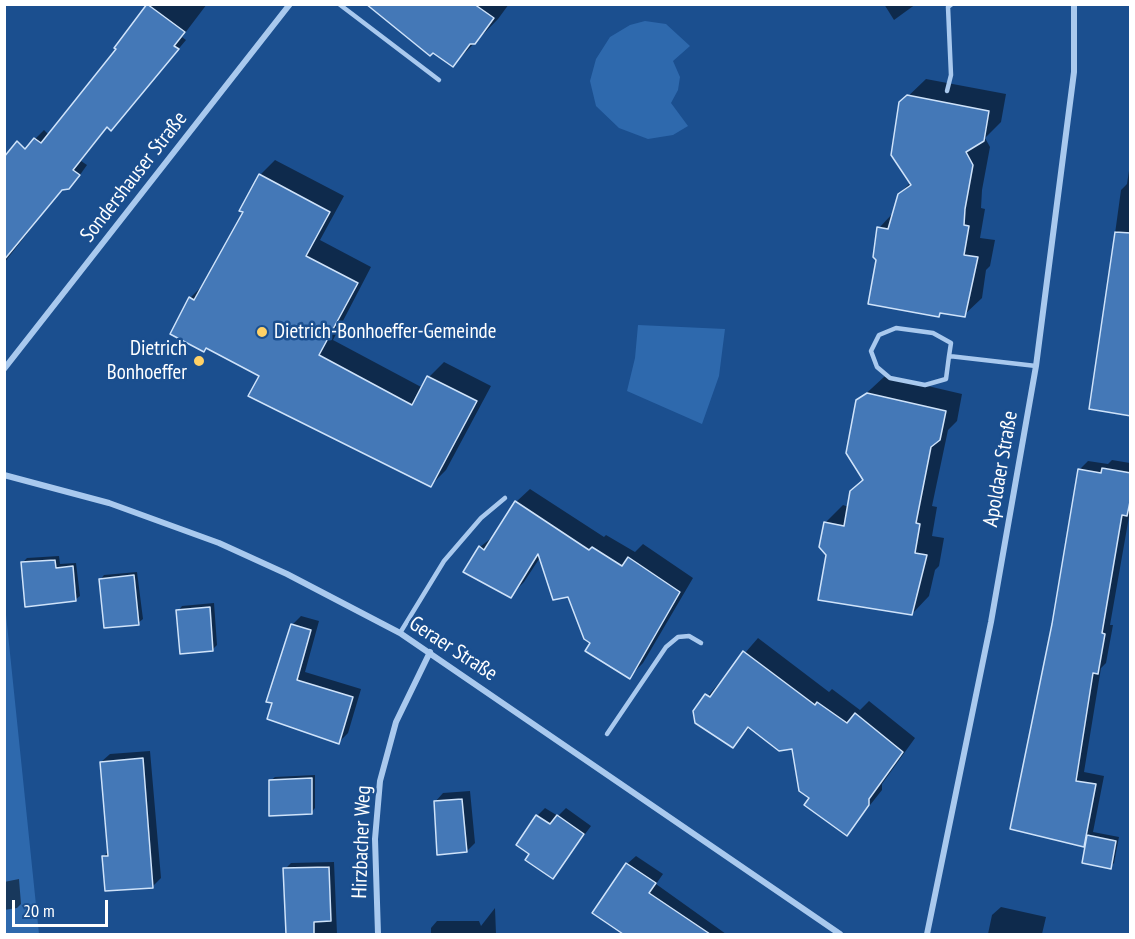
<!DOCTYPE html>
<html>
<head>
<meta charset="utf-8">
<style>
  body { margin:0 }
  #map { position:relative; width:1135px; height:939px; overflow:hidden; background:#1b4f8f; font-family:"PT Sans Narrow",sans-serif }
  canvas { display:block }
  .frame { position:absolute; inset:0; border:6px solid #fff; pointer-events:none }
  .scale { position:absolute; left:12px; top:900px; width:96px; height:27px; box-sizing:border-box; border:3px solid #fff; border-top:0; padding-left:8px; font-size:18px; line-height:21px; white-space:nowrap; color:#fff; -webkit-text-stroke:4px #1b4f8f; paint-order:stroke }
</style>
</head>
<body>
<div id="map">
<canvas width="1135" height="939"></canvas>
<div class="frame"></div>
<div class="scale">20 m</div>
</div>
<script>
const c = document.querySelector('canvas').getContext('2d');
c.lineJoin = 'round';
function fill(path, color) { c.fillStyle = color; c.fill(path, 'evenodd'); }
const shape = rows => new Path2D(rows.map(r => 'M' + r).join(''));
function trace(path, color, width, dash) { c.strokeStyle = color; c.lineWidth = width; c.lineCap = dash ? 'butt' : 'round'; c.setLineDash(dash || []); c.stroke(path); }
function label(font, color, halo, rows, align = 'center') {
  c.font = font + ' "PT Sans Narrow",sans-serif'; c.lineWidth = 5; c.setLineDash([]); c.textBaseline = 'middle'; c.strokeStyle = halo; c.fillStyle = color; for (const [text, x, y, turn = 0] of rows) {
    c.save(); c.translate(x, y); c.rotate((+turn || 0) * Math.PI / 180); c.textAlign = isNaN(turn) ? turn : align; if (halo) c.strokeText(text, 0, 0); c.fillText(text, 0, 0); c.restore();
  }
}
const green = shape([
  [645,21,666,24,690,46,673,61,680,77,678,90,671,103,688,126,673,135,648,139,619,128,596,106,590,81,596,59,610,37,630,25],
  [638,325,725,329,719,376,702,424,627,391,635,358],
  [5,605,39,934,5,934]
]);
const shadow = shape([
  [150,4,207,4,182,37,186,40,117,122,108,126,81,161,87,165,77,179,63,188,4,263,4,196,35,139,44,130,49,135],
  [381,4,509,4,498,19,453,65],
  [884,4,916,4,894,20],
  [926,79,1006,94,1001,122,985,138,990,147,982,190,981,208,985,209,980,238,995,240,990,266,986,270,982,298,964,315,942,312,939,315,877,260,879,228,894,212,899,194,911,182,901,103],
  [275,160,344,196,320,240,371,267,333,340,423,388,429,377,444,362,491,386,446,470,431,485,261,375,190,298,205,283,245,212,260,175],
  [1130,164,1130,415,1091,408,1121,190,1127,184],
  [885,376,962,394,957,421,948,430,932,506,937,507,932,536,944,538,939,566,935,570,929,596,912,614,828,555,825,523,843,505,849,507,864,480,858,401],
  [1112,460,1130,463,1130,511,1110,625,1113,625,1106,663,1101,668,1084,772,1104,776,1093,832,1119,837,1114,863,1110,867,1087,842,1083,846,1054,624,1079,470,1088,461,1108,464],
  [530,489,604,537,606,535,635,552,643,544,693,578,643,663,629,677,592,642,569,596,541,556,524,582,510,596,480,547,495,535,516,502],
  [59,556,60,564,76,563,80,596,75,600,22,563,27,558],
  [137,572,143,619,138,623,100,580,104,575],
  [214,603,217,645,213,649,178,611,182,606],
  [301,616,319,621,305,672,361,689,348,733,339,742,269,718,292,625],
  [758,638,829,692,832,689,860,710,869,701,915,738,882,784,882,790,847,834,811,797,793,748,750,727,733,746,694,712],
  [150,751,161,878,153,886,103,857,109,851,101,762,110,754],
  [315,775,315,808,311,813,270,781,275,777],
  [470,791,475,843,467,851,435,802,443,793],
  [545,808,558,816,566,808,591,826,553,877,531,854,537,816],
  [636,856,663,874,656,884,726,934,639,934,626,925,627,864],
  [334,862,337,934,287,934,285,869,291,863],
  [19,879,21,904,17,908,4,910,4,882],
  [1001,907,1046,917,1042,934,988,934,992,915],
  [495,908,496,934,431,934,431,928,437,921,479,921,481,926]
]);
const building = shape([
  [147,4,185,32,174,46,179,49,111,131,107,127,73,170,80,175,69,189,62,190,4,260,4,157,17,141,25,149,34,138,41,143,116,49,114,48,147,4],
  [366,4,474,4,494,18,475,44,470,44,453,67,433,53,430,56,366,4],
  [907,95,989,111,984,141,966,152,973,165,965,209,964,225,969,226,964,255,978,257,965,317,940,313,939,317,868,304,876,260,873,257,877,227,888,229,898,194,911,185,891,155,899,102,907,95],
  [259,174,330,212,306,256,358,283,319,355,412,405,427,376,477,401,431,487,248,396,259,376,206,348,204,352,170,334,189,297,194,300,243,212,239,211,259,174],
  [1115,232,1131,233,1131,416,1089,409,1115,232],
  [867,393,946,411,940,440,931,447,916,523,920,524,915,553,927,555,912,615,818,600,826,555,819,547,824,522,844,526,850,491,863,480,846,453,856,400,867,393],
  [1102,468,1131,473,1131,497,1127,516,1122,515,1102,633,1105,634,1098,674,1093,673,1076,781,1096,784,1084,847,1010,829,1052,624,1078,469,1101,473,1102,468],
  [515,501,589,550,592,547,622,566,628,557,680,592,630,679,585,651,590,643,584,639,568,597,553,600,538,554,511,598,463,572,479,546,484,550,515,501],
  [55,560,56,568,73,566,76,601,25,607,21,562,55,560],
  [134,575,139,625,104,628,99,579,134,575],
  [210,607,213,651,180,654,176,610,210,607],
  [291,624,311,630,297,680,353,697,339,744,267,719,272,703,266,702,291,624],
  [743,651,815,705,817,702,847,723,855,713,903,752,869,799,869,805,847,836,804,805,809,798,799,791,792,749,779,751,748,727,733,748,695,723,693,711,705,694,710,697,743,651],
  [143,758,153,888,105,891,102,856,108,856,100,762,143,758],
  [312,778,312,814,269,816,269,780,312,778],
  [462,799,467,852,437,855,434,801,462,799],
  [536,815,550,824,557,815,584,834,553,879,525,860,529,854,516,845,536,815],
  [1087,835,1116,841,1111,869,1082,863,1087,835],
  [626,863,656,883,649,893,710,934,623,934,592,913,626,863],
  [329,867,331,921,314,922,314,934,286,934,283,868,329,867]
]);
const lane = shape([
  [339,4,439,80],
  [947,91,951,75,948,7,952,4],
  [949,356,946,379,925,385,890,378,877,367,871,351,879,335,896,328,933,333,951,343,949,356,1036,366],
  [400,633,444,561,481,518,505,498],
  [607,734,666,647,678,637,689,636,701,643]
]);
const street = shape([
  [4,369,290,4],
  [4,475,109,503,219,543,287,574,400,633,840,934],
  [378,934,375,839,380,781,396,722,430,652],
  [927,934,991,622,1036,366,1074,72,1074,4]
]);
const markers = [
  [262,332,6,"#ffd166"],
  [199,361,6,"#ffd166"]
];
const streetNames = [
  ["Sondershauser Straße",134,177,-52],
  ["Apoldaer Straße",1001,469,-80],
  ["Geraer Straße",453,649,33],
  ["Hirzbacher Weg",362,842,-88]
];
const poiNames = [
  ["Dietrich-Bonhoeffer-Gemeinde",274,332],
  ["Dietrich",187,349,"right"],
  ["Bonhoeffer",187,373,"right"]
];
fill(green, '#2e69ad');
fill(shadow, '#0007');
fill(building, '#4478b7');
trace(building, '#cfe3fa', 1.5);
trace(lane, '#a9c9ee', 4.5);
trace(street, '#a9c9ee', 6);
for (const [x, y, r, color] of markers) { const dot = new Path2D(); dot.arc(x, y, r, 0, 2 * Math.PI); c.fillStyle = color; c.fill(dot); trace(dot, '#1b4f8f', 2); }
label('21px', '#fff', '#1b4f8f', streetNames);
label('21px', '#fff', '#1b4f8f', poiNames, 'left');
</script>
</body>
</html>
